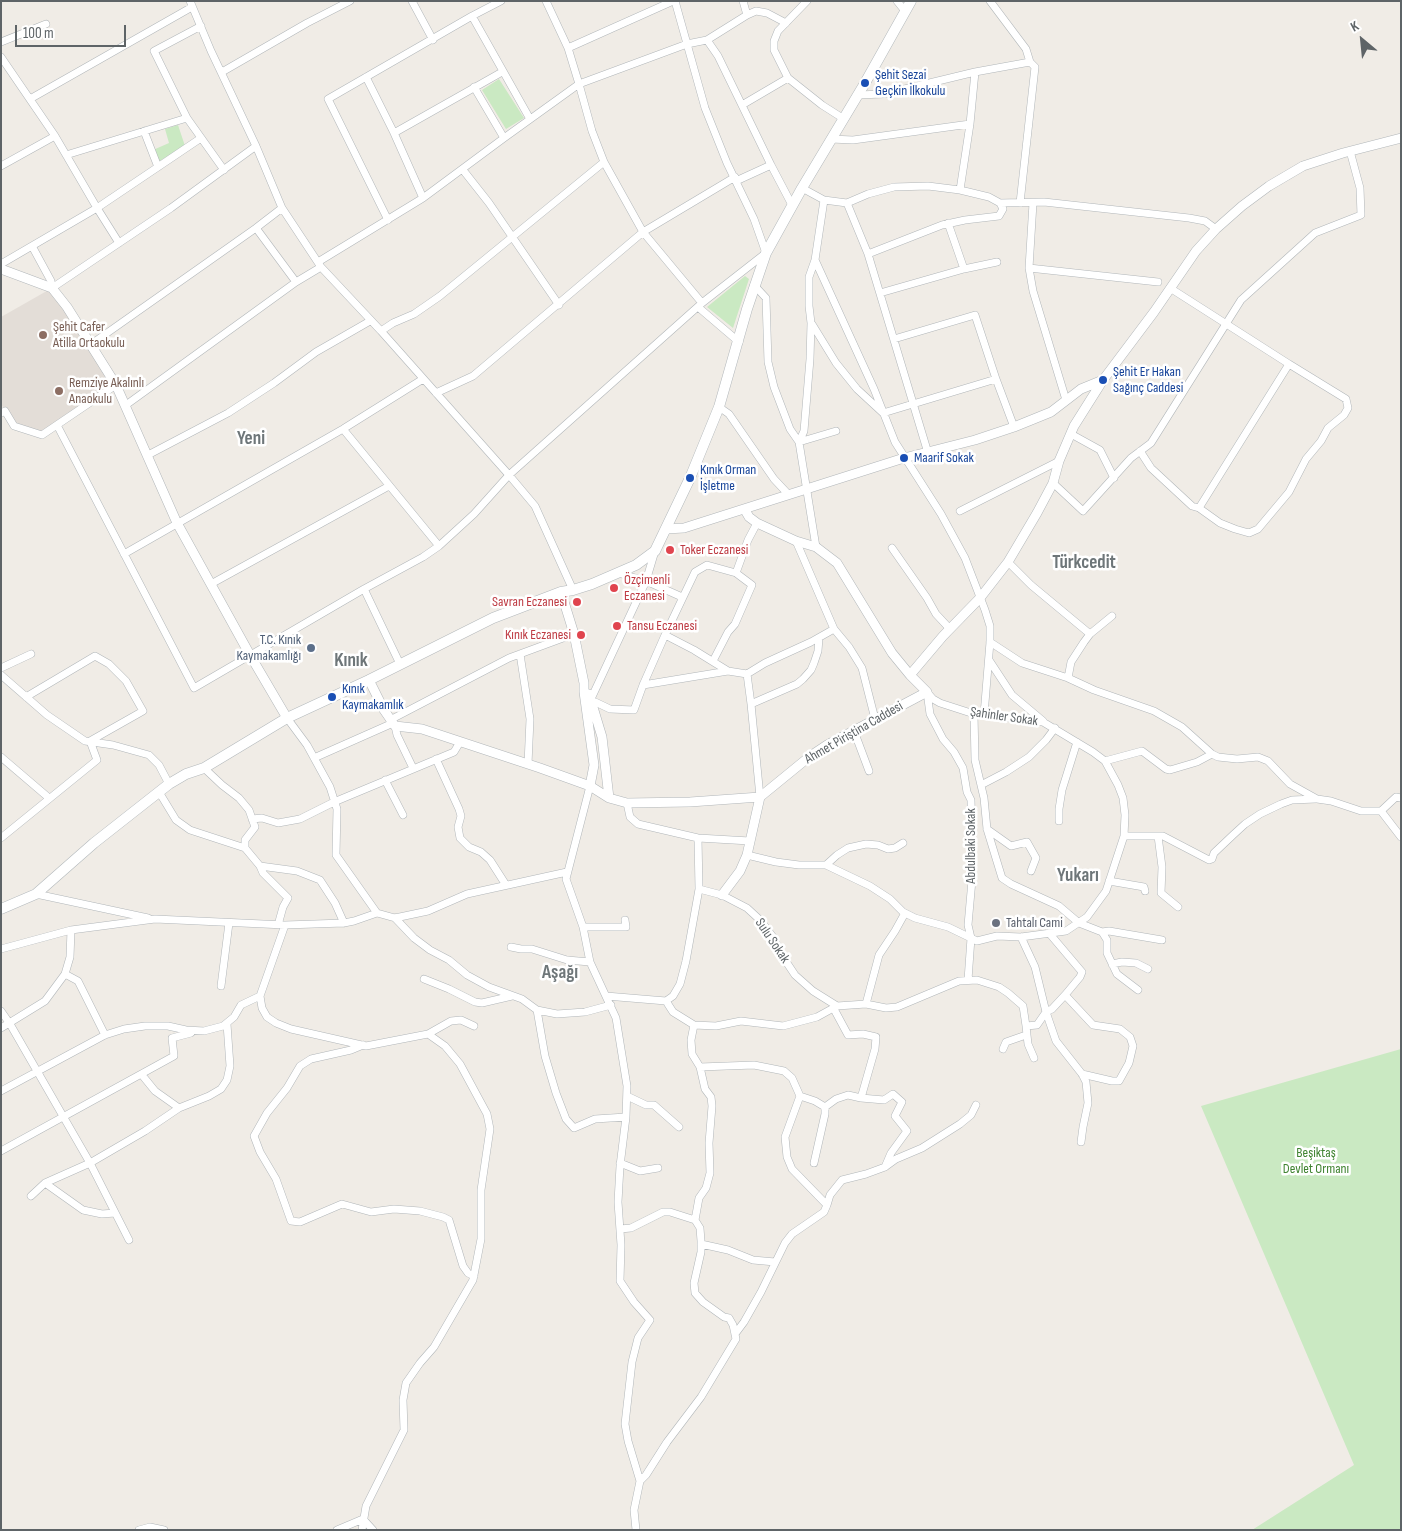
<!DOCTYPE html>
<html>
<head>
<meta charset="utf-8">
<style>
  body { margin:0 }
  #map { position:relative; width:1402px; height:1531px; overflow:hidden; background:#f0ece6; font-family:"Sofia Sans Condensed",sans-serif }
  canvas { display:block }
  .frame { position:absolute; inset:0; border:2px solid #5e6467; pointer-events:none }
  .north { position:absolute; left:1337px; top:15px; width:50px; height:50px; -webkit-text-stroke:4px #fff; paint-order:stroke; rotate:332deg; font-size:14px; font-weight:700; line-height:20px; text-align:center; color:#5e6467 }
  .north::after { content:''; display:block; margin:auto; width:18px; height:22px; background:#5e6467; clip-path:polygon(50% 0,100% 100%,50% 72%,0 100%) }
  .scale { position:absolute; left:15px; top:25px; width:111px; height:22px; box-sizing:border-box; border:2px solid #5e6467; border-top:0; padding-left:6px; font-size:15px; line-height:18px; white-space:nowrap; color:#5e6467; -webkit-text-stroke:4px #fff; paint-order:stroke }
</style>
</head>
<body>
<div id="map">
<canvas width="1402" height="1531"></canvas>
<div class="frame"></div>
<div class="north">K</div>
<div class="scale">100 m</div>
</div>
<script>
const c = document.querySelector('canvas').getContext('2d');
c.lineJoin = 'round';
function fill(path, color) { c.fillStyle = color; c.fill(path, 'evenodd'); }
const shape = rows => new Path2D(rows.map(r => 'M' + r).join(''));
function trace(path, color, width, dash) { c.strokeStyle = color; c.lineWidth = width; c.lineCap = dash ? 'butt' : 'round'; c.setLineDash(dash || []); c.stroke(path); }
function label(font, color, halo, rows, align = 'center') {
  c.font = font + ' "Sofia Sans Condensed",sans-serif'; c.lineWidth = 5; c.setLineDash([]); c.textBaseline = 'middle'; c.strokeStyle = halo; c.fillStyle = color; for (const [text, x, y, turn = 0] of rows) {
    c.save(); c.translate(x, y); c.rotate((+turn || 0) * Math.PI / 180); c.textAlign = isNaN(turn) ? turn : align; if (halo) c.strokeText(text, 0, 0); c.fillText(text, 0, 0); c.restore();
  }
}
const education = shape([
  [52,288,116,385,42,435,14,426,1,404,1,317]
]);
const green = shape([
  [499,79,524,118,506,129,482,90],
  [178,125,185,146,158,162,153,150,169,143,165,129],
  [745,276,749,279,733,328,707,307],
  [1401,1049,1401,1530,1252,1530,1354,1465,1201,1106]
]);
const minor = shape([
  [190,1,211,51,256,146,282,208,321,267,381,331,509,475,535,506,573,590],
  [412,1,433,40],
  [546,1,568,48,579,84,592,131,604,162,643,232,702,303],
  [807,1,778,31,774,41,774,50,788,78,822,105,844,119],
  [897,1,905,11],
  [990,1,1026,49,1030,62,1035,67,1020,203],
  [747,15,756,11,767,13,786,23],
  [472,16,530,119],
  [201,26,154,51,187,118,224,170],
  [707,40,747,15,743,1],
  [1,42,46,24],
  [568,48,673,1],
  [1,57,55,136,97,208,119,243],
  [222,72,307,23,350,1],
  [366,77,394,133,423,198],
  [474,87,504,138],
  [857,95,884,94,975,72,1030,62],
  [30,99,192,7],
  [742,105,788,78],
  [144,131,158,167],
  [394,133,502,72],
  [831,139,853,140,970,124],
  [66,155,187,118],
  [1,166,55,136],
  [463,170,489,203,559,305],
  [736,181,771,165],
  [960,190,970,124,975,72],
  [824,200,847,203,868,194,894,187,928,186,960,190,989,197,1000,203,1003,209,999,216,965,220,942,225,868,254],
  [847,203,868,254,928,453],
  [1000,203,1044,202,1189,218,1205,221,1216,229],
  [1033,203,1029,268,1033,291,1066,400],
  [388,220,328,99,472,16,501,1],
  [948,223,964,269],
  [256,228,296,282],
  [32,246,51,281,52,288,171,208,256,146],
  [815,260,874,389,895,442,941,514,965,558,985,610,990,626,990,642,984,715],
  [318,262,423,198,504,138,579,84,687,44,707,40,718,56,771,165,792,205],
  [1,264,97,208,201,138],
  [1029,268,1158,282],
  [754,285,766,298,768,362,774,387,790,429,799,442,816,547],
  [880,293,964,269,997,262],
  [698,307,739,342],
  [812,324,836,363,857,389,883,413,996,379],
  [381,331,393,323,414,314,440,296,604,162],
  [894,339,975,315,996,379,1014,427],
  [90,345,256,228,282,208],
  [436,393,473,376,643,232,735,177],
  [126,405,296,282,321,267],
  [719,407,729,414,774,479,789,495],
  [1,413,5,411,14,426,42,435,116,385],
  [57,425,194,688,364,589,423,557,439,546,474,514,509,475,702,303,766,253,754,219,727,163,705,108,675,1],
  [343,429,439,546],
  [1071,434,1100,450,1114,478],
  [799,442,804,431,810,359,811,323,809,306,809,277,815,260,824,200,802,188],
  [799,442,836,431],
  [1140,451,1151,468,1192,506,1199,508,1289,364,1170,288],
  [148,455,228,413,274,383,316,352,370,321],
  [1053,483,1083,511,1131,458,1151,443,1241,300,1315,233,1361,215,1360,188,1350,151],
  [1199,508,1220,523,1235,529,1249,533,1258,529,1289,492,1306,459,1321,441,1328,428,1344,415,1348,408,1346,399,1289,364],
  [960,511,1059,461],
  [796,541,834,629,849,647,862,668,875,719],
  [892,548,927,598,936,614,950,629],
  [124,554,343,429,423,379],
  [1008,562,1031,585,1090,634],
  [618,573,646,581,682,597],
  [736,573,748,540,757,523],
  [211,584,389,486],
  [364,589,400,664],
  [665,635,695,572,707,565,736,573,752,585,735,624,728,632,713,661],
  [990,642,1022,663,1068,678,1094,690,1154,711,1182,727,1212,754],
  [520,654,530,719,528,764],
  [989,660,1012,695,1043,721],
  [1,668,31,654],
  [747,674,751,704,760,797],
  [1,675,47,715,85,741,113,745,149,755,159,765,169,784],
  [1068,678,1071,662,1084,642,1090,634,1112,616],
  [643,685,728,671,747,674,765,663,811,642,834,629],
  [927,692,930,714,943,739,954,752,963,768,967,792,971,800,973,869,968,925,971,938,968,980],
  [927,692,933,699,940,703,974,714,1043,722,1093,752,1105,761],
  [591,700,610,709,634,710,643,685,665,635,694,650,728,671],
  [590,701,646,581,655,551],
  [751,704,797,684,803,679,811,670,814,663,818,651,819,638],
  [974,714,975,760,984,798,987,829,1002,878,1011,884,1059,906,1079,923,1102,932,1107,940,1107,953,1117,974,1138,990],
  [287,718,307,745,330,787,337,809,336,855,377,913],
  [390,720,509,658,574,634],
  [395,726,397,735,413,768],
  [854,731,869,771],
  [1,757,49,798],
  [314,758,393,723],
  [436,759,459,809,461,816,458,827,460,838,469,847,481,852,490,860,506,885],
  [1105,761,1142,751,1166,769,1170,770,1197,762,1212,754,1218,757,1237,759,1258,757,1268,761,1290,784,1317,799,1331,801,1361,811,1381,811,1396,797,1401,798],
  [204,768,222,785,239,798,249,810,255,827,245,840,245,848,260,866,263,873,288,898,283,907,278,925],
  [385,780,403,815],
  [981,785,1006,772,1029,757,1046,740,1055,728],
  [590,786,566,879,583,927,590,962,616,1018,627,1086,626,1117,620,1166,618,1202,621,1245,620,1281,634,1302,650,1320,638,1338,632,1362,625,1424,628,1441,640,1481,634,1510,636,1530],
  [159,792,176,820,190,830,245,848],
  [627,803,630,817,638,824,698,838,750,841],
  [1381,811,1401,837],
  [252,819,262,818,278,823,300,819,334,802,454,752,460,742],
  [1059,821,1059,809,1062,790,1077,742],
  [987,829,1011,846,1027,842,1036,858,1031,871],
  [1124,836,1163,836,1209,860,1212,859,1214,853,1233,835,1245,824,1260,814,1281,804,1292,800,1316,799],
  [1158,836,1162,867,1161,893,1178,907],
  [1,838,97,760,90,741,143,711,126,681,109,664,95,656,26,697],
  [747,855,776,862,799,865,826,865,870,886,890,899,903,912,915,918,948,927,977,941,997,936,1021,937,1066,931,1087,917,1106,891,1124,836,1125,815,1123,798,1118,785,1105,761],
  [826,865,837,855,848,848,866,844,878,845,888,849,895,848,903,843],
  [260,866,297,871,320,880,335,903,344,923],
  [1109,881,1144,887,1145,891],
  [699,889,722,895,747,908,760,920,773,937,783,957,795,975,813,991,837,1006],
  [36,894,148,918],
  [395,918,414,938,430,950,449,960,467,975,489,987,522,999,537,1010,557,1014,585,1012,611,1005],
  [285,925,260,996,262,1008,267,1017,276,1023,291,1029,366,1046,428,1034,445,1046,460,1064,487,1114,490,1129,481,1190,481,1239,473,1280,434,1347,420,1363,406,1383,403,1400,404,1430,366,1506,362,1530],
  [583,927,626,927,625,920],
  [1102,932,1109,931,1162,940],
  [1021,937,1035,967,1046,1012,1056,1041,1082,1074,1086,1082,1088,1103,1083,1127,1081,1142],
  [511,947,521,949,532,949,567,960,590,962],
  [1,949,71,930,155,919,285,925,344,923,354,921,377,913,395,918,428,911,467,894,567,872],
  [1112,964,1122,962,1136,963,1148,969],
  [65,974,78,981,105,1035],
  [424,979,449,989,475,1002,482,1003,512,996],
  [221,986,229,923],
  [1065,995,1093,1025,1120,1029,1130,1037,1133,1046,1129,1063,1119,1081,1112,1081,1082,1074],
  [606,996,666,1001,673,996,680,984,686,961,699,889,698,838],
  [666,1001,673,1012,694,1025,716,1026,741,1021,783,1026,817,1017,837,1006],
  [866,1004,879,955,895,931,905,913],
  [837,1006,866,1004,886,1008,897,1007,959,981,977,980,999,987,1008,993,1023,1006,1026,1026,1037,1025,1046,1012,1052,1009,1065,995,1080,977,1082,972,1049,933],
  [537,1010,545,1056,556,1093,566,1119,574,1128,595,1119,626,1117],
  [1,1011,10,1024,90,1163,129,1240],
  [1026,1026,1028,1044,1034,1058],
  [1,1028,45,1001,65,974,70,957,71,930],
  [428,1034,451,1021,461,1020,474,1026],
  [363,1045,351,1050,311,1059,300,1066,287,1088,267,1113,254,1136,260,1152,276,1179,291,1221,300,1222,342,1204,371,1212,394,1209,420,1211,443,1217,449,1220,463,1266,468,1273,474,1276],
  [1003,1049,1006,1042,1026,1035],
  [700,1067,754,1065,784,1071,792,1078,800,1096,815,1101,825,1107,836,1099,848,1095,861,1098,875,1049,876,1037,863,1034,848,1035,834,1009],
  [142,1075,155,1091,179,1108],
  [1,1091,105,1035,124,1029,145,1026,168,1026,186,1030,204,1031,223,1026,234,1017,241,1005,260,996],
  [627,1096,646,1105,654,1105,679,1127],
  [800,1096,785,1137,787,1157,792,1169,827,1205,830,1195,842,1180,866,1174,885,1167,891,1153,907,1131,895,1116,902,1102,893,1094,884,1100,861,1098],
  [1,1151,174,1056,172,1038,191,1033,191,1032],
  [620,1163,640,1171,658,1168],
  [814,1163,825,1114,825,1107],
  [885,1167,896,1159,922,1148,960,1124,971,1115,976,1105],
  [45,1183,83,1210,102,1214,115,1213],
  [31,1196,45,1183,90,1163,145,1131,179,1108,209,1096,221,1089,227,1080,230,1066,227,1024],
  [620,1229,631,1228,663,1212,670,1212,695,1220],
  [701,1244,728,1250,753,1260,775,1262],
  [735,1334,744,1322,761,1292,785,1243,792,1234,824,1212,827,1205],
  [640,1481,646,1475,667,1442,701,1397,736,1339,733,1325,729,1318,724,1317,703,1302,695,1293,694,1283,701,1252,701,1241,700,1228,695,1220,699,1198,706,1188,710,1173,709,1143,712,1106,711,1097,705,1089,700,1067,692,1054,691,1040,694,1025],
  [139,1530,150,1527,164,1530],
  [337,1530,363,1519,373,1530]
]);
const tertiary = shape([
  [1,269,52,288,67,307,116,385,177,523,250,655,287,718],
  [745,510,749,517,757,523,796,541,816,547,837,563,892,653,910,675,927,692,827,745,809,757,760,797],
  [666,529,684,528,904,458,975,440,1014,427,1051,412,1081,389,1103,380,1154,312,1196,251,1216,229,1242,206,1269,186,1303,166,1343,153,1401,138],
  [561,592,574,634,584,683,584,692,594,765,590,786],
  [910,675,943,636,980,598,1008,562,1037,513,1053,483,1059,461,1074,426,1103,380],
  [369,680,384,710,395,726,422,729,540,768,590,786,609,798,627,803,690,802,760,797],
  [589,694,602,737,609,798],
  [722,895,740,871,747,855,760,797]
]);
const secondary = shape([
  [1,909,36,894,94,843,169,784,186,774,204,768,287,718,369,680,493,618,561,592,573,590,592,584,636,565,655,551,690,478,719,407,747,309,766,253,802,188,865,83,911,1]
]);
const markers = [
  [865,83,5,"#1a4fb4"],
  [43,335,5,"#8d6e63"],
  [1103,380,5,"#1a4fb4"],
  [59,391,5,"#8d6e63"],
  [904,458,5,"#1a4fb4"],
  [690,478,5,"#1a4fb4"],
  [670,550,5,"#e0444e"],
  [614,588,5,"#e0444e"],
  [577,602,5,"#e0444e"],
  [617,626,5,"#e0444e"],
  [581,635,5,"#e0444e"],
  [311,648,5,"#5c6f8a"],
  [332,697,5,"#1a4fb4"],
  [996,923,5,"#6b7280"]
];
const transitNames = [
  ["Şehit Sezai",875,75],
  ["Geçkin İlkokulu",875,91],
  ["Şehit Er Hakan",1113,372],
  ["Sağınç Caddesi",1113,388],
  ["Maarif Sokak",914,458],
  ["Kınık Orman",700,470],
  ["İşletme",700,486],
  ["Kınık",342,689],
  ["Kaymakamlık",342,705]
];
const educationNames = [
  ["Şehit Cafer",53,327],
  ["Atilla Ortaokulu",53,343],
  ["Remziye Akalınlı",69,383],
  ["Anaokulu",69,399]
];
const healthNames = [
  ["Toker Eczanesi",680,550],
  ["Özçimenli",624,580],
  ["Eczanesi",624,596],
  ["Savran Eczanesi",567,602,"right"],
  ["Tansu Eczanesi",627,626],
  ["Kınık Eczanesi",571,635,"right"]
];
const serviceNames = [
  ["T.C. Kınık",301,640],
  ["Kaymakamlığı",301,656]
];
const streetNames = [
  ["Şahinler Sokak",1004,717,8],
  ["Ahmet Piriştina Caddesi",854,733,-30],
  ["Abdulbaki Sokak",971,846,-90],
  ["Sulu Sokak",772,941,56]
];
const worshipNames = [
  ["Tahtalı Cami",1006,923]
];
const parkNames = [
  ["Beşiktaş",1316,1153],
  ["Devlet Ormanı",1316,1169]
];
const districtNames = [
  ["Yeni",251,439],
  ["Türkcedit",1084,563],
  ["Kınık",351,661],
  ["Yukarı",1078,876],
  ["Aşağı",560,973]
];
fill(education, '#e3ddd7');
fill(green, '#cae9c2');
trace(minor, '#b1b6b9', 8);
trace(tertiary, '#b1b6b9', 10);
trace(secondary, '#b2b8bb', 11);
trace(minor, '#fff', 7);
trace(tertiary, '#fff', 9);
trace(secondary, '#fff', 10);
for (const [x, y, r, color] of markers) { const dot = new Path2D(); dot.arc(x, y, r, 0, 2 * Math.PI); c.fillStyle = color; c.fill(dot); trace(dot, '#fff', 2); }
label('14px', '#164399', '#fff', transitNames, 'left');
label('14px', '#785e54', '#fff', educationNames, 'left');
label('14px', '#be3a42', '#fff', healthNames, 'left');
label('14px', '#4e5e75', '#fff', serviceNames, 'right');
label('14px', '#5e6467', '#fff', streetNames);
label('14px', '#5b616d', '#fff', worshipNames, 'left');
label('14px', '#3f8330', '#fff', parkNames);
label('bold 19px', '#6e7679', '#fff', districtNames);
</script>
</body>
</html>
